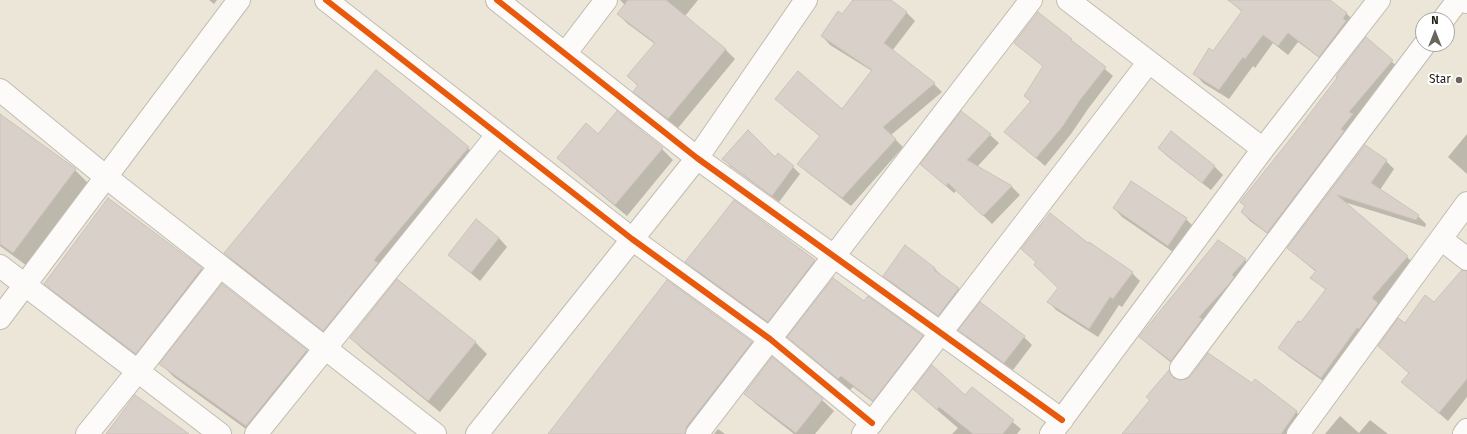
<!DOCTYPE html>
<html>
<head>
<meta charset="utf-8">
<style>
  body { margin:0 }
  #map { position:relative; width:1467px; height:434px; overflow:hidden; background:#ece6d8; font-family:"Fira Sans",sans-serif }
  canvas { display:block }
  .north { position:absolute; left:1415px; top:12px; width:40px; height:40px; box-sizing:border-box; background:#fff; border:1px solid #a7a6a2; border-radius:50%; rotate:0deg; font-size:11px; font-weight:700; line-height:16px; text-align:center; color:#242017 }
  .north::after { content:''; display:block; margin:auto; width:14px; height:18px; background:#6a655b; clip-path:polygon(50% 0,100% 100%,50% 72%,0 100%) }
</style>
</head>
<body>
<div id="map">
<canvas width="1467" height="434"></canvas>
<div class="north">N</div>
</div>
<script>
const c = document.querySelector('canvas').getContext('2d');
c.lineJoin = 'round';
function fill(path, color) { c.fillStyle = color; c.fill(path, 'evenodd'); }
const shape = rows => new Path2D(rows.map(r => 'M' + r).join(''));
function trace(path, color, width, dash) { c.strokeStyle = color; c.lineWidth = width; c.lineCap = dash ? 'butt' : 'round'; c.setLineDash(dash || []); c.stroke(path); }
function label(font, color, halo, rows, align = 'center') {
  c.font = font + ' "Fira Sans",sans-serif'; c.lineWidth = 4; c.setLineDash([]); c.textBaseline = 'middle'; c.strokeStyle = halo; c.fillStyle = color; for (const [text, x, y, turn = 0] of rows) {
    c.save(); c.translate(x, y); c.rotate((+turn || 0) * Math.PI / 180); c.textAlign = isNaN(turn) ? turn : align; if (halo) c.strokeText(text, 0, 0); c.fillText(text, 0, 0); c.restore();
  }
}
const shadow = shape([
  [209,0,217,0,214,4],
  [620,0,698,0,685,16,726,50,735,59,678,128,644,101,634,92,639,87,628,76,655,44,628,24,618,14,625,5],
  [854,0,890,0,907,13,915,21,892,51,934,84,942,92,891,135,903,147,851,206,807,172,799,163,821,137,784,107,842,111,872,71,830,45,822,36,842,15],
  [1230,0,1328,0,1346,13,1356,23,1329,65,1298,42,1288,55,1273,43,1255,68,1253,66,1229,99,1203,83,1194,73,1213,52,1242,12],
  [1366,39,1400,69,1276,240,1250,221,1242,212],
  [1071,40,1113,76,1088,109,1071,134,1045,166,1006,132,1031,102,1025,96,1044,67,1015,43],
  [961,112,990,135,999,143,977,167,1012,187,1020,195,992,224,957,190,954,193,930,172],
  [0,115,75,170,88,183,27,266,0,246],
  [1171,133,1215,167,1223,175,1211,190,1167,156,1159,148],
  [1467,134,1467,174,1448,157],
  [598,135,662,149,673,160,627,216,570,169,558,158],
  [1365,146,1386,161,1394,169,1380,190,1418,216,1426,224,1425,227,1344,202,1416,265,1330,386,1288,356,1280,348,1301,324,1326,290,1312,278,1316,272,1288,248],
  [468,148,481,161,337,344,239,267,225,253],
  [724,159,793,167,800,174,779,202,730,166],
  [108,200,202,269,215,282,150,367,59,297,45,284],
  [734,201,814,261,826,272,779,332,698,273,687,262],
  [1114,208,1186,219,1194,227,1176,254,1122,217],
  [499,238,507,247,480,281,449,255],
  [1088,245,1132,273,1140,281,1122,307,1119,305,1098,337,1056,310,1048,301,1059,289,1037,263,1022,249],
  [1245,260,1253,268,1179,369,1149,345,1141,337],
  [935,269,943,277,959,289,967,297,947,323,892,284,884,276],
  [1467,275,1467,397,1448,421,1402,382,1410,374,1387,354,1405,325,1434,303],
  [398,280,476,343,487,354,440,412,362,349,351,338],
  [222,285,307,351,320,364,253,434,174,377,161,364],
  [865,303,922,336,934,348,885,411,853,387,850,390,800,348,789,337],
  [960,330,1024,337,1032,345,1013,370,968,338],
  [752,342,765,356,705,434,549,434],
  [1169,371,1177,380,1252,384,1255,380,1296,412,1305,420,1295,434,1127,434,1151,400],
  [972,388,1021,429,1017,434,952,434,958,428,922,397,965,396],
  [745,393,822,400,834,411,815,434,794,434,757,405],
  [1340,416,1359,433,1370,420,1388,434,1325,434],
  [718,429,725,434,714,434]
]);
const building = shape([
  [628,0,666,0,726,49,668,119,633,92,638,85,627,76,655,43,617,14,628,0],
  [853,0,891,0,907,12,884,43,935,83,883,127,896,139,842,198,797,164,820,136,775,99,798,71,842,109,872,70,821,36,838,11,842,14,853,0],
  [1228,0,1330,0,1347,13,1343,18,1346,21,1319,57,1288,33,1278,46,1263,35,1245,59,1243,57,1219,90,1193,74,1209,48,1213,51,1242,11,1228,0],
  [1038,12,1072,39,1071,40,1106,67,1080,100,1063,126,1036,158,1004,132,1031,101,1024,96,1043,66,1014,43,1038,12],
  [1366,37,1393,60,1349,112,1353,114,1341,129,1344,131,1267,233,1241,212,1245,206,1240,202,1296,132,1337,78,1336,77,1339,72,1366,37],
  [376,70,469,147,374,260,378,263,323,331,224,253,376,70],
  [617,111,663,148,615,205,557,158,586,123,598,134,617,111],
  [961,111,991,134,967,160,1012,186,983,216,948,183,946,186,920,164,961,111],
  [0,114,76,169,13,253,0,244,0,114],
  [748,130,775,157,778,153,794,166,772,196,722,159,748,130],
  [1171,131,1215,166,1202,183,1158,148,1171,131],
  [1365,145,1387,160,1371,183,1419,215,1416,220,1337,195,1408,256,1372,298,1378,303,1359,329,1357,328,1321,378,1278,348,1298,321,1301,322,1326,289,1310,278,1316,271,1287,248,1365,145],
  [1131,181,1187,218,1168,246,1113,208,1131,181],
  [108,198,202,268,136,354,44,284,108,198],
  [734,200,815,260,768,322,685,262,734,200],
  [1050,213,1088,243,1089,242,1133,272,1113,299,1110,297,1089,329,1047,302,1058,288,1034,265,1036,262,1021,249,1050,213],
  [476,219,499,238,471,273,448,255,476,219],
  [1218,240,1246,259,1232,275,1234,277,1230,283,1199,317,1202,319,1171,361,1139,337,1218,240],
  [905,245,935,268,934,270,959,288,938,316,883,276,905,245],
  [1462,270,1467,271,1467,379,1439,413,1401,382,1409,373,1378,346,1398,318,1405,323,1425,295,1434,302,1462,270],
  [833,278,864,301,868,296,923,336,873,401,841,376,838,379,787,337,833,278],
  [397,279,476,342,428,401,350,338,397,279],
  [667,280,752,342,687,426,685,434,548,434,667,280],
  [222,284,307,350,246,426,159,364,222,284],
  [980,302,1025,336,1004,363,958,330,980,302],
  [1208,353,1252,383,1255,379,1297,411,1281,434,1122,434,1150,400,1146,397,1169,370,1170,373,1174,378,1180,380,1186,379,1191,376,1208,353],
  [772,357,823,399,796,433,744,394,772,357],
  [932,365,965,395,972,387,1014,420,1003,434,973,434,939,407,937,410,913,389,932,365],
  [135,395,189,434,106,434,135,395]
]);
const street = shape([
  [326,0,632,239,770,339,872,423],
  [497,0,697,158,1062,420],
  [1068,0,1263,149],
  [1443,20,1458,0],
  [565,54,606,0],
  [0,90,106,177,435,434],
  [1441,239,1467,259],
  [0,266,220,434],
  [0,318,239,0],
  [1181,368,1425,44],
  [87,434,138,371,220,266],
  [256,434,498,134],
  [477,434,697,158,806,0],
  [697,434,1031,0],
  [863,434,1148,63],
  [1051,434,1263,149,1379,0],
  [1298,434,1467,203],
  [1464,434,1467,430]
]);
const secondary = shape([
  [1464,0,1467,2]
]);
const cycleway = shape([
  [326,0,632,239,770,339,872,423],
  [497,0,697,158,1062,420]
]);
const markers = [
  [1459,80,4,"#6a655b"]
];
const poiNames = [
  ["Star",1451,80]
];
fill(shadow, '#0003');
fill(building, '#d9d0c9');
trace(building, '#cac2bb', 1);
trace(street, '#c1bcb2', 24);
trace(secondary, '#c1bcb2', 24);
trace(street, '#fcfbf9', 22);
trace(secondary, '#fcfbf9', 22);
trace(cycleway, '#e8590c', 6);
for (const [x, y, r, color] of markers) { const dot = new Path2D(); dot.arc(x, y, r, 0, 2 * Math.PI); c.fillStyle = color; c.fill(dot); trace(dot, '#fff', 1.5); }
label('12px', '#242017', '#fff', poiNames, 'right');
</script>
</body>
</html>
